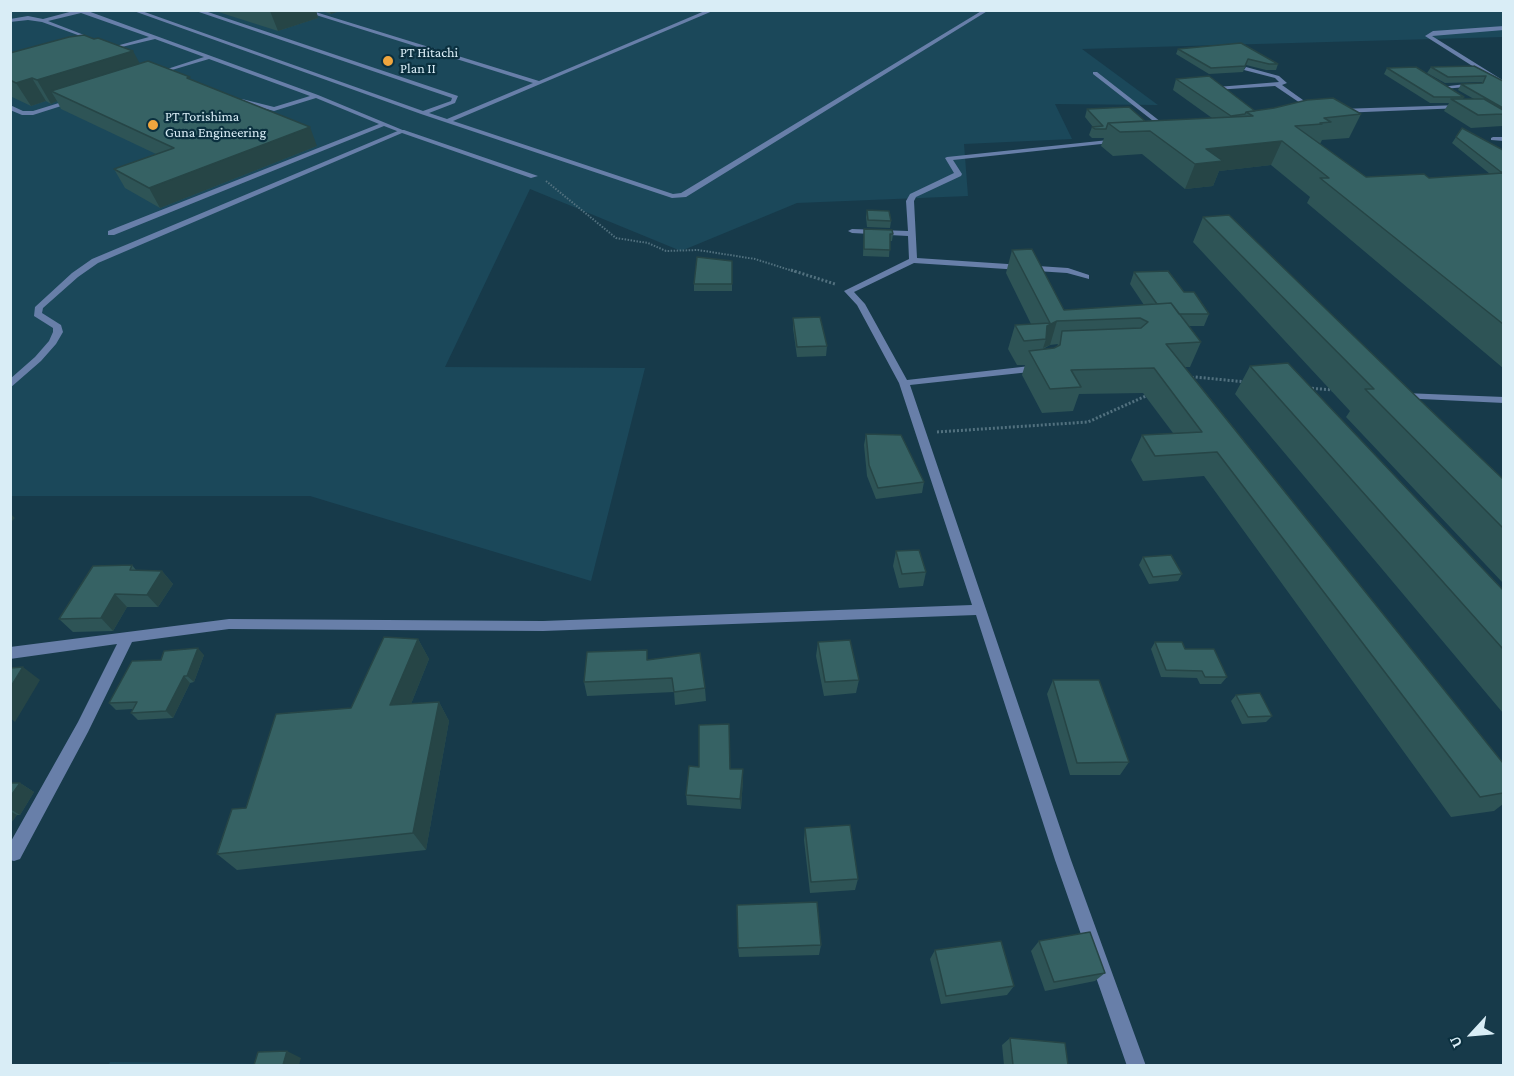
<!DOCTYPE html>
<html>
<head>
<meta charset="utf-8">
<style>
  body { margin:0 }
  #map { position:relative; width:1514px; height:1076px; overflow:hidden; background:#173a4a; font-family:"Crimson Pro",serif }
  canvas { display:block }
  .frame { position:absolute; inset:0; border:12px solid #d9edf6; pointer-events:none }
  .north { position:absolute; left:1442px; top:1004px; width:60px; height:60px; -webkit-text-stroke:4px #0b303f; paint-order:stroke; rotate:244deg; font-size:16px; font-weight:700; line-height:24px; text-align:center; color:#d9edf6 }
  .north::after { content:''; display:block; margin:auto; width:21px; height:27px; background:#d9edf6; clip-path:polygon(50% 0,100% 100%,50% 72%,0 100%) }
</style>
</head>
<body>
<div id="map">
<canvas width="1514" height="1076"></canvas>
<div class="frame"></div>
<div class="north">U</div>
</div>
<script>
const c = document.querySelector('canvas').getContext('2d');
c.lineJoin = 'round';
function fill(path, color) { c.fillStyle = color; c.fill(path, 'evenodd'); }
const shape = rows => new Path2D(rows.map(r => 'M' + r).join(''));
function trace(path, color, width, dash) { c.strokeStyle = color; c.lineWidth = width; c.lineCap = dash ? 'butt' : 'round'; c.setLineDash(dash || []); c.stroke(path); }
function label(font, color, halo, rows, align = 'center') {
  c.font = font + ' "Crimson Pro",serif'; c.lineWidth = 4.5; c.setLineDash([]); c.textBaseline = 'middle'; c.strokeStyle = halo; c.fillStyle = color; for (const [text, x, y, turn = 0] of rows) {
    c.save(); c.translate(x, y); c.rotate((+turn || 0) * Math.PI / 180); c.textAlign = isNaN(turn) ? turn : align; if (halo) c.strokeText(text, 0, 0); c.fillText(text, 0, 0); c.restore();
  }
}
const built = shape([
  [11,11,1503,11,1503,37,1082,49,1158,105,1055,104,1072,139,964,144,968,196,797,203,681,251,530,189,445,367,645,368,591,581,310,496,11,496],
  [110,1062,269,1064,108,1066]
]);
const pathFar1 = shape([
  [546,181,616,238,648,243,666,251,698,250,755,259,796,272]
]);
const path = shape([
  [791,270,835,284],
  [1188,379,1195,377,1246,382],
  [1308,388,1333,390],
  [937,432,1088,422,1148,395]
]);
const lane = shape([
  [10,10,15,10,10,12,10,10],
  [77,10,85,10,318,95,405,131,402,133,384,126,114,235,108,235,108,231,379,124,316,98,274,111,240,102,239,101,242,99,274,107,310,96,209,59,155,75,155,73,204,57,155,39,105,51,105,49,149,37,81,13,48,21,97,40,97,42,42,22,28,20,10,22,10,19,28,16,43,19,77,10],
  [131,10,139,10,423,111,451,101,452,98,193,10,202,10,458,96,455,103,429,113,447,119,533,83,300,10,309,10,539,81,707,10,715,10,453,121,673,194,681,193,983,10,989,10,686,197,672,198,421,114,131,10],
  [75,98,77,99,77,101,33,115,22,115,10,110,10,105,23,111,33,111,75,98],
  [1404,393,1504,397,1504,403,1400,398,1400,394,1404,393]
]);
const street = shape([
  [1504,26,1504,30,1432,36,1504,81,1504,86,1425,36,1433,31,1504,26],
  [1246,67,1279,76,1287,83,1282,85,1317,110,1312,111,1275,86,1215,90,1217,87,1279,82,1275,78,1244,70,1246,67],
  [1093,72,1097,72,1170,129,1170,131,1166,131,1093,74,1093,72],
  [1474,83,1476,86,1444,89,1441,87,1474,83],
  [1460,105,1462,106,1462,108,1340,113,1337,111,1340,109,1460,105],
  [400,130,404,130,538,176,531,178,402,133,98,263,78,277,43,308,42,313,61,325,63,332,56,344,41,361,10,388,10,379,35,357,49,341,53,332,53,328,34,316,35,307,72,273,92,259,400,130],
  [1493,137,1504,137,1504,141,1491,140,1491,138,1493,137],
  [1118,139,1120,140,1120,142,953,160,962,174,961,176,916,197,914,201,917,258,1068,268,1089,275,1089,279,1067,273,914,263,854,292,865,304,907,380,1039,365,1044,368,1039,371,910,385,1071,860,1146,1066,1127,1066,1055,860,976,615,543,631,229,629,132,642,88,732,20,859,14,861,10,860,10,843,78,722,117,644,10,659,10,647,229,619,543,621,972,605,899,383,857,305,844,291,909,259,908,236,852,233,848,231,852,229,908,231,906,201,910,194,954,173,945,158,947,157,1118,139]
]);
const wall = shape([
  [212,10,316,10,318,18,278,31],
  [318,10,343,10,331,14],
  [1178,49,1278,64,1276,70,1266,70,1246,65,1243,72,1209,74,1176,54],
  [10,53,140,63,192,80,317,146,160,208,125,188,114,169,156,154,61,109,57,101,51,104,46,101,31,106,10,96],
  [1474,66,1503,81,1503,124,1502,126,1471,128,1444,111,1449,103,1430,103,1384,74,1387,68,1464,97,1463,99,1474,99,1458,90,1461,84,1482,83,1482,82,1445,83,1427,73,1431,67],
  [1176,79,1255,111,1361,114,1349,138,1322,140,1320,144,1366,177,1429,178,1490,174,1452,143,1462,128,1503,150,1503,368,1307,203,1310,197,1271,165,1219,171,1213,186,1185,189,1142,154,1113,156,1101,146,1104,138,1092,138,1089,135,1092,127,1093,127,1085,117,1087,109,1145,121,1212,118,1173,90],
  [867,210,891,221,890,228,867,227,866,217],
  [1203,217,1422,402,1503,479,1503,583,1346,417,1350,411,1193,242],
  [864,229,893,234,892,241,890,241,889,257,863,256],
  [1012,250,1064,310,1144,305,1130,284,1134,272,1184,292,1209,314,1204,326,1188,326,1201,342,1190,367,1185,367,1503,763,1503,804,1494,811,1451,817,1204,476,1143,481,1131,460,1142,435,1173,433,1143,393,1079,394,1073,411,1042,413,1022,375,1025,365,1017,365,1008,349,1015,325,1031,324,1006,273],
  [1058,344,1057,346,1054,348,1043,349,1050,345],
  [732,261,732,291,694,291,694,284],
  [793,318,827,346,826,356,797,357,793,328],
  [1250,366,1503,590,1503,713,1235,394],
  [866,434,924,482,922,493,876,499,867,476,864,445],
  [896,551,926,572,923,586,899,588,893,566],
  [1143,557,1182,574,1178,581,1149,584,1139,565],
  [132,565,136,570,162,571,173,584,158,607,127,607,113,631,73,632,59,619],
  [418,639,429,659,411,704,439,702,449,721,426,850,237,870,217,854,351,708],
  [818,642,859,680,856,693,824,696,816,656],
  [1155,642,1185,649,1227,677,1221,684,1200,684,1197,678,1161,677,1151,649],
  [204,655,194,682,190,683,173,718,138,720,131,713,133,709,116,710,109,703,161,660],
  [649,660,705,688,706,701,675,705,674,692,587,696,584,682],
  [1053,680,1129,762,1120,775,1070,775,1047,694],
  [1236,695,1272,716,1266,722,1242,724,1231,701],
  [730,769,743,779,741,809,687,805,686,795],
  [10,783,20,783,34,792,20,815,17,815,10,824],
  [805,828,858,879,855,890,810,893,804,840],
  [1039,941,1105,973,1095,981,1045,991,1031,951],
  [821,945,819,955,739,957,738,948],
  [935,950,1014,986,1007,995,941,1004,930,959],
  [1010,1038,1068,1065,1004,1065,1002,1045]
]);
const shadedWall = shape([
  [271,10,316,10,318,18,278,31,270,11],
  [329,10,343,10,331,14],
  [133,51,145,73,51,91,57,101,51,104,37,80],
  [32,78,46,101,31,106,16,83],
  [310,127,317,146,160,208,149,188],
  [1282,141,1271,165,1219,171,1213,186,1185,189,1195,164,1206,149],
  [1057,321,1050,345,1043,348,1046,339,1047,326],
  [10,513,15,518,10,523],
  [162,571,173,584,158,607,147,595],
  [115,594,127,607,113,631,101,618],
  [418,639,429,659,403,724,390,705],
  [198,648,204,655,194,682,187,676],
  [23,667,40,680,15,722,10,718,10,688],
  [184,676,190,683,173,718,166,711],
  [439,702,449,721,426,850,413,833],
  [743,769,743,779,741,809,740,799],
  [20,783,34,792,20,815,10,809,10,797],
  [10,811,17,815,10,824],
  [287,1051,301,1058,299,1065,283,1065]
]);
const building = shape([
  [84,35,94,39,98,38,133,51,37,80,32,78,16,83,10,80,10,53,69,37,84,35],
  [1241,43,1278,64,1269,64,1248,59,1245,66,1211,68,1178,49,1241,43],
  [148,61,190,77,187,78,310,127,149,188,114,169,174,148,51,91,148,61],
  [1474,66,1503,81,1503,108,1461,84,1483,83,1486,76,1448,77,1431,67,1474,66],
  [1416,67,1464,97,1434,97,1387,68,1416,67],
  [1209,76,1255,111,1246,112,1245,114,1231,116,1176,79,1209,76],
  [1333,98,1361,114,1324,118,1331,122,1320,123,1322,124,1295,126,1366,177,1424,174,1429,178,1503,173,1503,324,1320,178,1329,178,1282,141,1206,149,1223,161,1195,164,1150,131,1120,132,1108,123,1253,116,1246,112,1274,108,1307,100,1333,98],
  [1451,99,1484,99,1503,110,1503,114,1478,115,1451,99],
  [1129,107,1145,121,1108,123,1106,129,1095,129,1092,127,1103,126,1087,109,1129,107],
  [1462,128,1503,150,1503,172,1501,172,1456,137,1462,128],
  [867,210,889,211,891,221,868,220,867,210],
  [1229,215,1422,402,1503,479,1503,528,1365,389,1374,389,1203,217,1229,215],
  [864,229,892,230,893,234,890,234,890,250,864,249,864,229],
  [1032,249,1064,310,1171,303,1201,342,1166,344,1503,763,1503,793,1480,797,1217,452,1155,456,1142,435,1202,432,1154,368,1071,370,1081,387,1050,389,1029,351,1054,348,1060,345,1062,331,1141,328,1148,322,1140,318,1057,321,1047,326,1046,339,1024,341,1015,325,1050,323,1012,250,1032,249],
  [697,257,732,261,732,284,694,284,697,257],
  [1168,271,1184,292,1194,292,1209,314,1179,314,1171,303,1157,304,1134,272,1168,271],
  [820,317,827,346,797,347,793,318,820,317],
  [1288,363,1503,590,1503,649,1250,366,1288,363],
  [866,434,901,435,924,482,878,488,869,465,866,434],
  [919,550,926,572,902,574,896,551,919,550],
  [1171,555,1182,574,1153,577,1143,557,1171,555],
  [132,565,130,570,162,571,147,595,115,594,101,618,59,619,93,566,132,565],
  [384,637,418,639,390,705,439,702,413,833,217,854,232,809,246,808,276,714,351,708,384,637],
  [850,640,859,680,825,682,818,642,850,640],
  [1155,642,1182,642,1185,649,1214,649,1227,677,1205,677,1202,671,1166,670,1155,642],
  [198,648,187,676,184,676,166,711,131,713,137,702,109,703,132,661,161,660,164,651,198,648],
  [647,650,647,660,700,653,705,688,674,692,672,678,584,682,587,652,647,650],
  [23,667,10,688,10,668,23,667],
  [1053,680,1099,680,1129,762,1077,763,1053,680],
  [1260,693,1272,716,1248,717,1236,695,1260,693],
  [729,724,730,769,743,769,740,799,686,795,689,766,699,767,699,725,729,724],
  [10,783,20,783,10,797,10,783],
  [850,825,858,879,811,882,805,828,850,825],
  [817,902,821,945,738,948,737,905,817,902],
  [1090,932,1105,973,1054,982,1039,941,1090,932],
  [1001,941,1014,986,946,996,935,950,1001,941],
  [1010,1038,1065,1043,1068,1065,1013,1065,1010,1038],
  [287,1051,283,1065,254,1065,258,1052,287,1051]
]);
const markers = [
  [388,61,6,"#f0a63e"],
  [153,125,6,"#f0a63e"]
];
const farPoinames = [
  ["PT Hitachi",400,53],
  ["Plan II",400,69],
  ["PT Torishima",165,117],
  ["Guna Engineering",165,133]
];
fill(built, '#1b485a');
trace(pathFar1, '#52717f', 2, [1.5, 1.5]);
trace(path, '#52717f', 3, [2, 2]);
fill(lane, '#687fa9');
fill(street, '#687fa9');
fill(wall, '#2e5456');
fill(shadedWall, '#264546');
fill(building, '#366264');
trace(building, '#264546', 1.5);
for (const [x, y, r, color] of markers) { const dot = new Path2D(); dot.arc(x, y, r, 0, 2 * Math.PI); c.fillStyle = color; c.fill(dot); trace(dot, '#0b303f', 2); }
label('14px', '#d9edf6', '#0b303f', farPoinames, 'left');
</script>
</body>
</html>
